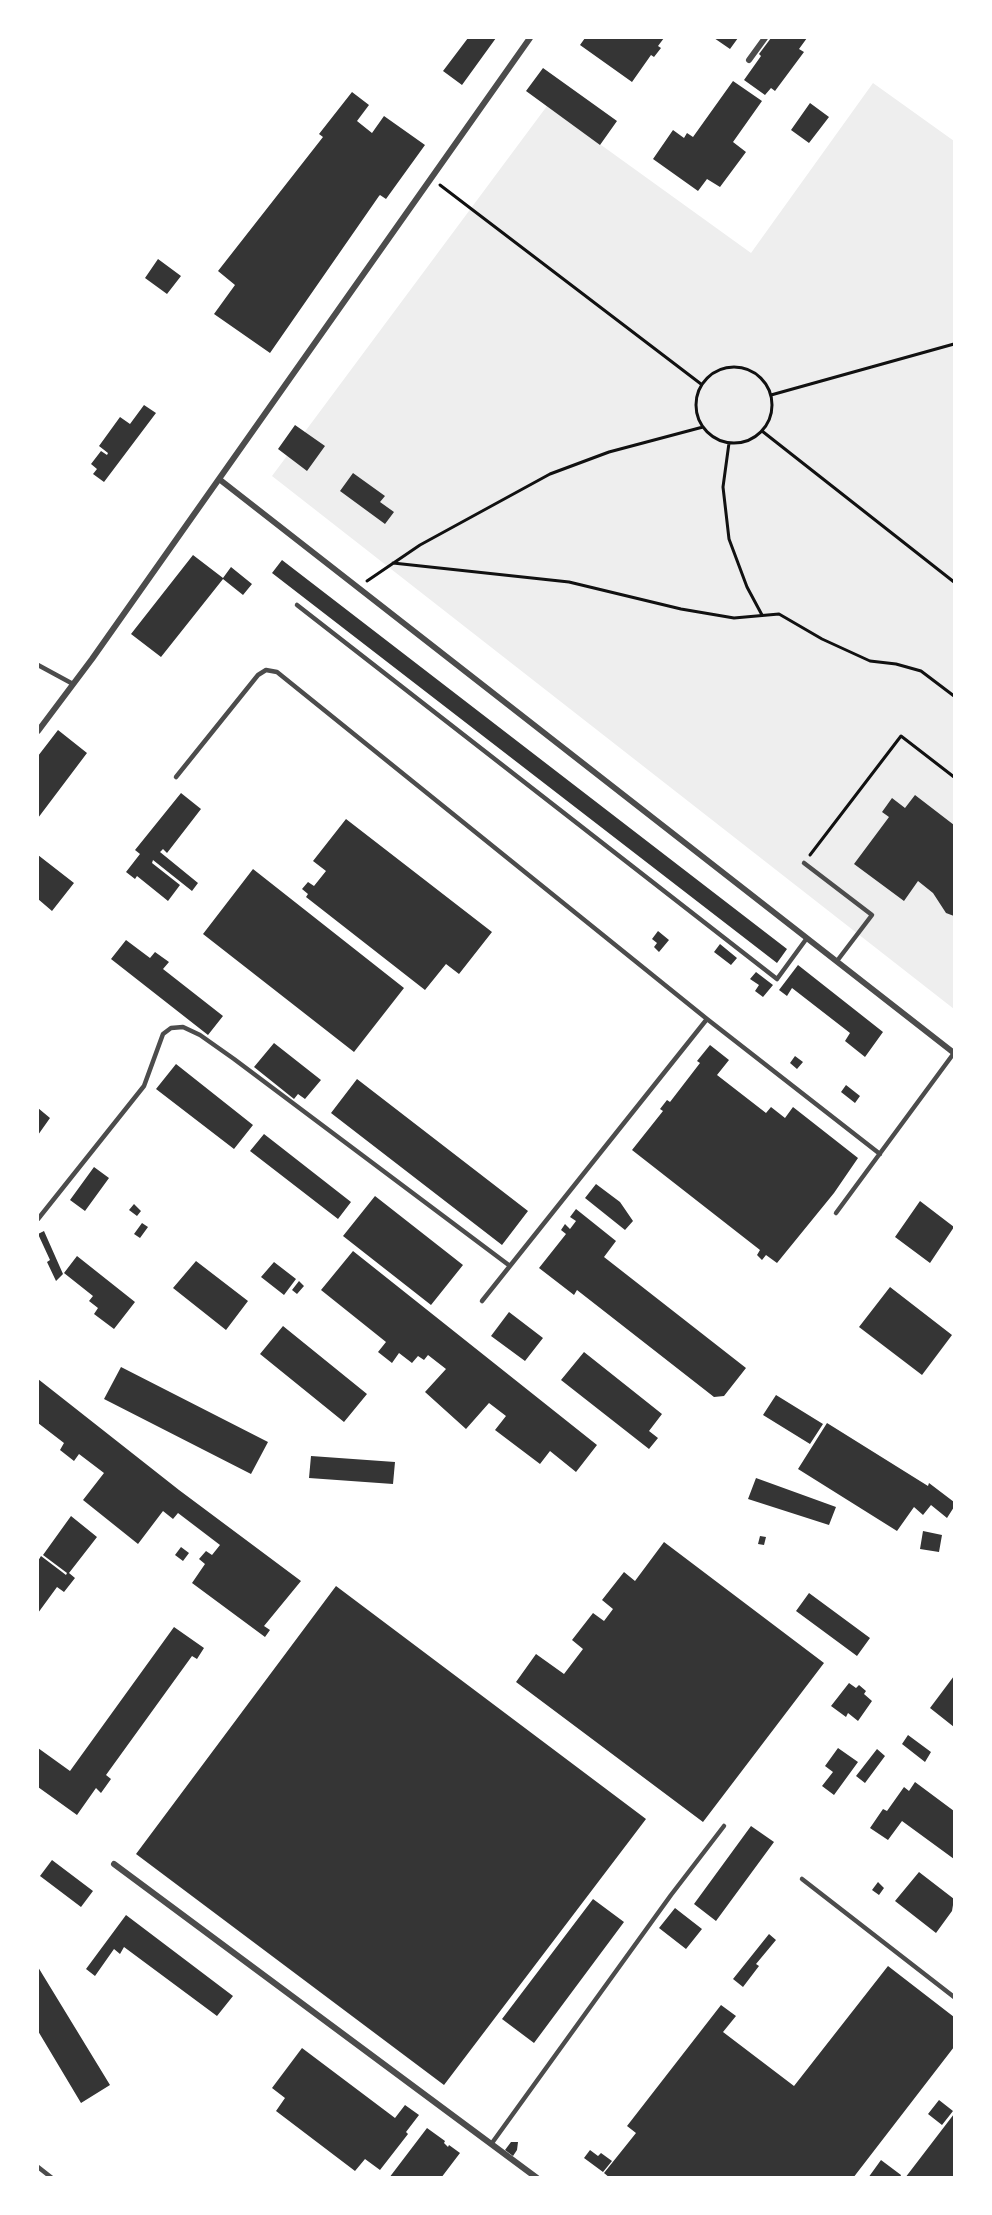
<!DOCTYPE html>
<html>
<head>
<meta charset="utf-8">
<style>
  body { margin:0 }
  #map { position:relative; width:992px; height:2215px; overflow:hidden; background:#fff; font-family:Barlow,sans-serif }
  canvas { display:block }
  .frame { position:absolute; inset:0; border:39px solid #fff; pointer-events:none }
</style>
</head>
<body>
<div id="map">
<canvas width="992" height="2215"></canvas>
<div class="frame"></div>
</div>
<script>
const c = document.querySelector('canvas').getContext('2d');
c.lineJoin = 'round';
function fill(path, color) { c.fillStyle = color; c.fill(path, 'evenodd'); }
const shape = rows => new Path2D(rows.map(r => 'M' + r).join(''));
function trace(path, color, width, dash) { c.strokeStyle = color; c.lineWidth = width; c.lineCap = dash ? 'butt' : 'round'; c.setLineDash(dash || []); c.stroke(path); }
const green = shape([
  [873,83,954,141,954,1009,272,476,547,106,751,253]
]);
const building = shape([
  [468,38,496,38,462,85,443,71],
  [585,38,664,38,658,46,661,48,654,57,651,55,632,82,580,45],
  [714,38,738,38,730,49],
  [771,38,807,38,799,49,804,52,775,91,771,88,765,95,744,80,761,56,759,54],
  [543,68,617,121,600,145,526,91],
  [733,81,762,101,733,142,746,152,720,187,707,179,698,191,653,159,673,130,684,138,687,133,693,137],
  [352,92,369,105,357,121,372,133,384,116,425,145,386,199,380,195,379,196,270,353,214,314,235,285,218,271,323,137,319,134],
  [810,103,829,117,809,143,791,130],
  [158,259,181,276,167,294,145,278],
  [144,405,156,413,104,482,93,474,97,469,91,464,101,451,107,455,108,453,99,446,120,417,130,424],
  [295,425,325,446,307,471,278,449],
  [353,473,385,496,380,502,394,512,385,524,340,491],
  [193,555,223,578,231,567,252,584,243,595,223,579,161,657,131,634],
  [282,560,787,949,777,963,272,573],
  [58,730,87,753,38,818,38,756],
  [181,793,201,809,167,853,163,849,160,852,198,883,192,891,153,860,152,863,180,885,168,901,137,876,135,879,126,872,140,854,135,850],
  [915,795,954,825,954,916,946,913,933,893,918,881,904,901,854,864,889,817,882,812,892,798,905,808],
  [346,819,492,932,459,974,446,964,425,990,306,897,308,894,302,889,308,882,314,886,326,871,313,861],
  [38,855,74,883,52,911,38,899],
  [253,869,404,988,354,1052,203,934],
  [658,931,669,940,659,952,654,947,657,943,652,939],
  [126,940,150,958,155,952,169,962,163,969,223,1016,208,1035,111,959],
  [720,944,737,958,731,965,714,952],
  [798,965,883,1032,865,1057,845,1041,850,1033,792,988,787,996,779,990],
  [756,972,773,985,763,997,755,991,759,985,750,979],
  [274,1043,321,1080,305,1099,298,1094,294,1099,254,1067],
  [710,1045,729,1060,717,1075,766,1113,771,1107,785,1118,793,1107,858,1158,834,1193,777,1263,766,1255,762,1260,757,1255,760,1250,632,1150,663,1111,660,1109,667,1100,670,1102,700,1063,697,1061],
  [795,1056,803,1062,797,1069,790,1063],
  [176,1064,253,1125,234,1149,156,1089],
  [357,1079,528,1211,502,1245,331,1113],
  [846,1085,860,1096,855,1103,841,1092],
  [38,1108,50,1118,38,1135],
  [264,1134,351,1202,338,1219,250,1151],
  [94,1167,109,1178,85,1211,70,1200],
  [596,1184,620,1202,633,1221,625,1230,585,1198],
  [375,1196,463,1265,431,1305,343,1236],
  [920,1201,954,1227,930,1263,895,1237],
  [134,1204,141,1211,137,1216,129,1210],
  [576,1209,616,1241,604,1257,746,1368,724,1396,714,1397,577,1290,574,1295,539,1268,566,1234,561,1230,565,1224,570,1229,576,1221,570,1217],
  [142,1223,148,1227,140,1238,134,1234],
  [44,1231,63,1274,56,1281,47,1262,50,1260,38,1234],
  [353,1251,597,1445,576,1472,550,1451,540,1464,495,1430,506,1416,489,1403,466,1429,425,1392,446,1369,428,1355,424,1360,418,1356,412,1363,399,1353,392,1363,378,1352,386,1342,321,1290],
  [77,1256,135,1302,114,1329,94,1314,98,1308,89,1301,93,1296,64,1273],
  [196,1261,248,1301,226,1330,173,1288],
  [274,1262,296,1279,284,1295,261,1277],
  [299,1281,304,1286,297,1294,292,1290],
  [890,1287,952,1335,922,1375,859,1327],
  [509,1312,543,1338,525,1361,491,1336],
  [283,1326,367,1394,344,1422,260,1354],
  [584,1352,662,1414,649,1431,658,1438,649,1449,561,1380],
  [121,1367,268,1442,251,1474,104,1399],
  [38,1379,179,1490,301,1581,264,1626,270,1630,265,1637,192,1583,205,1564,199,1559,206,1551,212,1555,220,1545,178,1513,173,1519,163,1511,138,1544,83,1500,104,1473,79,1454,74,1461,60,1450,64,1443,38,1423],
  [776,1395,823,1424,810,1444,763,1415],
  [827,1423,928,1486,929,1483,954,1502,954,1507,947,1518,931,1505,923,1515,914,1507,897,1531,798,1469],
  [311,1456,395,1462,393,1484,309,1478],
  [756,1478,836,1507,829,1525,748,1499],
  [71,1516,97,1537,69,1573,75,1578,64,1592,57,1587,38,1613,38,1561,41,1556,66,1575,67,1573,43,1555],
  [923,1531,942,1535,939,1552,920,1549],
  [760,1536,766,1537,764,1545,758,1544],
  [664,1542,824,1663,703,1822,516,1682,536,1654,564,1674,583,1649,572,1640,593,1613,604,1621,613,1609,602,1600,624,1572,635,1581],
  [181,1547,189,1553,183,1561,175,1555],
  [336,1586,646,1819,444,2085,136,1854],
  [809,1593,870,1638,857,1656,796,1611],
  [174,1627,204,1648,197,1659,192,1656,106,1775,111,1779,101,1793,96,1788,77,1815,38,1787,38,1748,70,1771],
  [954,1676,954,1727,930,1708],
  [849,1683,856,1688,859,1685,866,1691,864,1694,872,1701,858,1721,848,1713,846,1717,831,1706],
  [908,1735,931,1752,925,1762,902,1744],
  [838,1748,858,1762,834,1795,822,1786,833,1772,825,1766],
  [877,1749,885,1756,865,1783,856,1776],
  [915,1782,954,1811,954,1859,902,1821,888,1840,870,1828,883,1809,887,1811,904,1787,909,1791],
  [751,1826,774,1842,716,1921,694,1904],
  [52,1860,93,1891,81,1907,40,1876],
  [919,1872,954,1899,952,1911,936,1933,895,1901],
  [878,1882,884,1888,879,1895,872,1890],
  [593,1899,624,1922,534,2043,502,2019],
  [675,1908,702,1929,686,1949,659,1928],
  [126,1915,233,1996,217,2016,124,1947,120,1954,114,1949,95,1976,86,1969],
  [769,1934,776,1940,756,1964,759,1966,743,1987,733,1979],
  [888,1966,954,2017,954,2047,853,2178,610,2178,604,2173,636,2133,627,2126,721,2005,736,2016,723,2032,794,2086],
  [38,1967,110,2085,81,2103,38,2031],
  [302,2048,395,2118,405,2105,419,2115,406,2132,408,2134,380,2170,365,2159,355,2171,276,2111,285,2098,272,2088],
  [939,2100,953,2111,942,2125,928,2114],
  [954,2114,954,2178,905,2178],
  [427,2128,445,2141,444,2143,448,2147,449,2145,460,2153,441,2178,389,2178],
  [511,2142,518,2142,517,2150,513,2156,505,2150],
  [590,2150,598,2156,601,2153,612,2161,603,2172,584,2158],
  [881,2160,901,2175,900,2178,868,2178]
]);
const path = shape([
  [440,185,701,384],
  '696 405a38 38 0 1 1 76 0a38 38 0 1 1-76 0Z',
  [771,395,954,344],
  [762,431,954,582],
  [729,443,723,487,729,539,747,587,762,615],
  [393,563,569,582,681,609,734,618,779,614,822,639,870,661,896,664,921,671,954,696],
  [367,581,420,545,550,474,609,452,703,427],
  [810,855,901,736,954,777]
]);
const service = shape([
  [297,605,777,979,807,938],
  [38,665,73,684],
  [176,777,258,675,266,670,277,672,707,1019,880,1154],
  [804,863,872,915,837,961],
  [836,1213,954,1053],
  [38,1219,144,1086,163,1034,171,1028,183,1027,200,1035,234,1059,510,1266],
  [482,1301,707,1019],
  [802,1879,954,1997],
  [492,2143,671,1895,724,1826],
  [38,2167,52,2178]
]);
const minor = shape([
  [749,60,765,38],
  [219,479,954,1053],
  [38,731,92,659,530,38],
  [114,1864,537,2178]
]);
fill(green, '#eee');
fill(building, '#353535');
trace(path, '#111', 3);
trace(service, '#4c4c4c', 4.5);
trace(minor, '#4c4c4c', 6);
</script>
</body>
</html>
